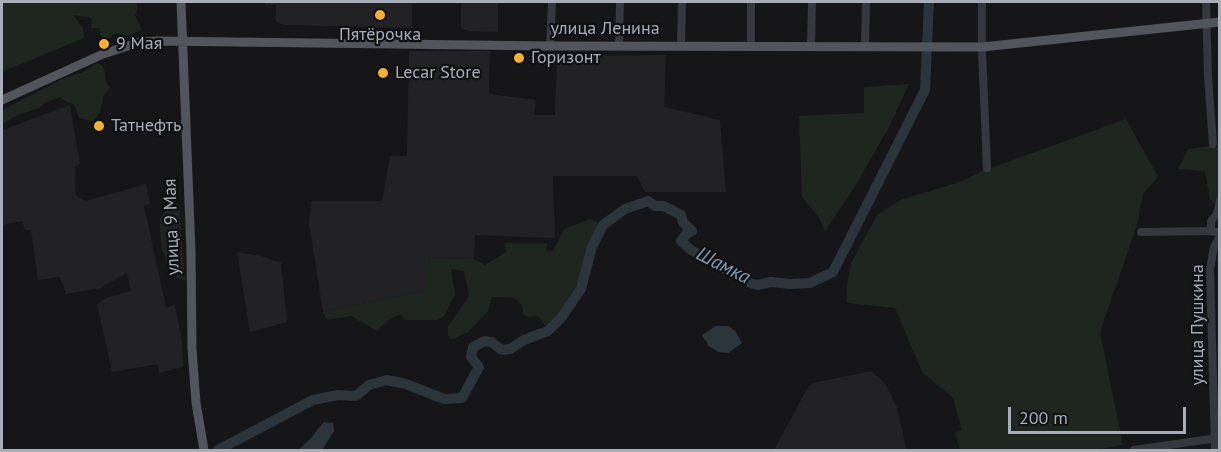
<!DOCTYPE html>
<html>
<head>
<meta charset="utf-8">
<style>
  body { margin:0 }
  #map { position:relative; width:1221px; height:452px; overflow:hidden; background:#161618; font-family:"PT Sans",sans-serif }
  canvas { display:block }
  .frame { position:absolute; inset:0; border:3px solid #a8adb8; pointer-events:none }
  .scale { position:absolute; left:1008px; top:407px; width:178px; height:27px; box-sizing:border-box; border:3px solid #a8adb8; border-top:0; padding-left:8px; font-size:18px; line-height:21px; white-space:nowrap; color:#a8adb8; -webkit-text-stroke:4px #111113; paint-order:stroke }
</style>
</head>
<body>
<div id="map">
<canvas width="1221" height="452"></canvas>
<div class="frame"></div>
<div class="scale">200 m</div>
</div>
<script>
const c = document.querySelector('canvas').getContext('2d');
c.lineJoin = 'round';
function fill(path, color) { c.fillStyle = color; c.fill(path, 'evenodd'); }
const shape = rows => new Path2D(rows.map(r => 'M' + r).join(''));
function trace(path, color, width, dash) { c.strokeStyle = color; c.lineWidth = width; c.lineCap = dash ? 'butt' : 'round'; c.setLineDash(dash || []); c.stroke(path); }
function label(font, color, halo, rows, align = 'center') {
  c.font = font + ' "PT Sans",sans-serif'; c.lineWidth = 4.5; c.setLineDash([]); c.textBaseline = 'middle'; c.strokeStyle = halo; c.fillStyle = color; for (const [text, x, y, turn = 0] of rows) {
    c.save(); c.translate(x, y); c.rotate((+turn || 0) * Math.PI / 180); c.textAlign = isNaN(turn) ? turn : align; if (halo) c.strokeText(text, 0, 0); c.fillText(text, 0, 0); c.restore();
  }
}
const built = shape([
  [265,2,412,2,412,28,284,25,276,22,276,5,265,5],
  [461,2,498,2,498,32,469,31,461,29],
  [409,51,490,51,489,94,536,100,534,115,555,115,557,56,666,55,664,107,720,120,726,192,645,192,637,176,553,176,555,238,475,235,474,259,430,258,426,291,323,312,309,223,311,201,382,201,390,156,407,156],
  [70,105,80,164,75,167,76,196,86,201,146,184,150,204,144,206,166,307,175,305,182,341,183,367,159,373,158,364,112,372,97,304,106,298,131,291,127,273,100,288,66,294,60,277,38,280,31,230,25,230,22,221,2,225,2,130],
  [179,204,185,281,177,278,169,266,162,250,160,231,160,218,165,211],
  [237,252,261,256,281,263,287,322,250,332],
  [871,371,886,384,897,408,907,450,774,450,808,387,813,383]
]);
const green = shape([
  [2,2,136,2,138,8,135,15,142,30,127,36,117,33,107,39,100,35,100,28,91,28,92,18,73,15,83,28,84,38,2,72],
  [97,63,102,65,105,71,106,82,110,88,104,95,100,113,93,121,79,118,74,104,66,102,61,97,46,102,39,108,18,115,2,124,2,110,62,79,81,73],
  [909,84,889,127,854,188,825,231,819,218,802,197,799,116,864,113,864,87],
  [1126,119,1158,177,1143,194,1137,225,1100,332,1123,445,1095,450,960,450,955,433,962,430,953,398,922,372,895,308,847,303,846,290,851,263,877,215,900,200,960,182,980,172],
  [1211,146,1218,148,1219,208,1210,200,1205,171,1178,169,1188,149],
  [590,219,603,225,592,247,581,289,561,318,548,331,543,322,538,316,528,317,523,314,522,305,514,298,492,297,488,311,468,332,451,340,448,335,448,327,469,296,464,271,451,269,455,294,444,316,438,320,405,320,401,314,388,320,377,331,351,316,327,320,323,312,425,291,430,258,474,259,485,265,506,252,504,243,547,243,546,251,553,251,564,229]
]);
const water = shape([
  [716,326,729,326,736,332,742,343,728,353,718,352,709,346,702,335],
  [324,422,333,423,334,431,322,450,298,450,310,439]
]);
const river = shape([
  [218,450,313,400,338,395,356,396,369,385,387,380,406,384,444,399,462,398,479,367,471,357,473,347,485,341,491,342,502,350,510,349,524,340,548,331,561,318,581,289,592,247,603,225,625,209,648,201,655,206,664,206,681,215,683,222,692,231,686,234,681,241,691,250,750,283,757,285,771,282,790,284,810,283,833,272,925,90,929,2]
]);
const minor = shape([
  [982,2,982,52,987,168],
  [1206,2,1208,77,1213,144],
  [550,46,552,2],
  [619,46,620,2],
  [681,46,682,2],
  [751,46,751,2],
  [811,46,812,2],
  [865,47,866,2],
  [1211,231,1211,221,1217,214,1220,201],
  [1141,232,1211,231,1220,233],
  [1134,450,1218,438],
  [1215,450,1210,269,1214,247,1220,236]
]);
const major = shape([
  [181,2,191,251,192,349,196,403,204,450],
  [2,100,103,54,140,42,157,41,550,46,982,47,1220,22]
]);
const markers = [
  [380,15,6,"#f2b134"],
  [104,44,6,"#f2b134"],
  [519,58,6,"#f2b134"],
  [383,73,6,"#f2b134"],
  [99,126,6,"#f2b134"]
];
const streetNames = [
  ["улица Ленина",605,29],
  ["улица 9 Мая",172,227,-92],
  ["улица Пушкина",1198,325,-90]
];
const poiNames = [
  ["Пятёрочка",380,35,"center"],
  ["9 Мая",116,44],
  ["Горизонт",531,58],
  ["Lecar Store",395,73],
  ["Татнефть",111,126]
];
const waterNames = [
  ["Шамка",723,266,27]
];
fill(built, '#222225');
fill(green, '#1e261f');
fill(water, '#2c353c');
trace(river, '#2c353c', 10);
trace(minor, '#37383d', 8);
trace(major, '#53555c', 9);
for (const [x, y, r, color] of markers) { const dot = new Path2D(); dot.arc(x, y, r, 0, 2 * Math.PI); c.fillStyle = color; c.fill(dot); trace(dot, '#111113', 2); }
label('18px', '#a8adb8', '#111113', streetNames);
label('18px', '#a8adb8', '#111113', poiNames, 'left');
label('italic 20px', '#7f9bb3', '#111113', waterNames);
</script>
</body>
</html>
